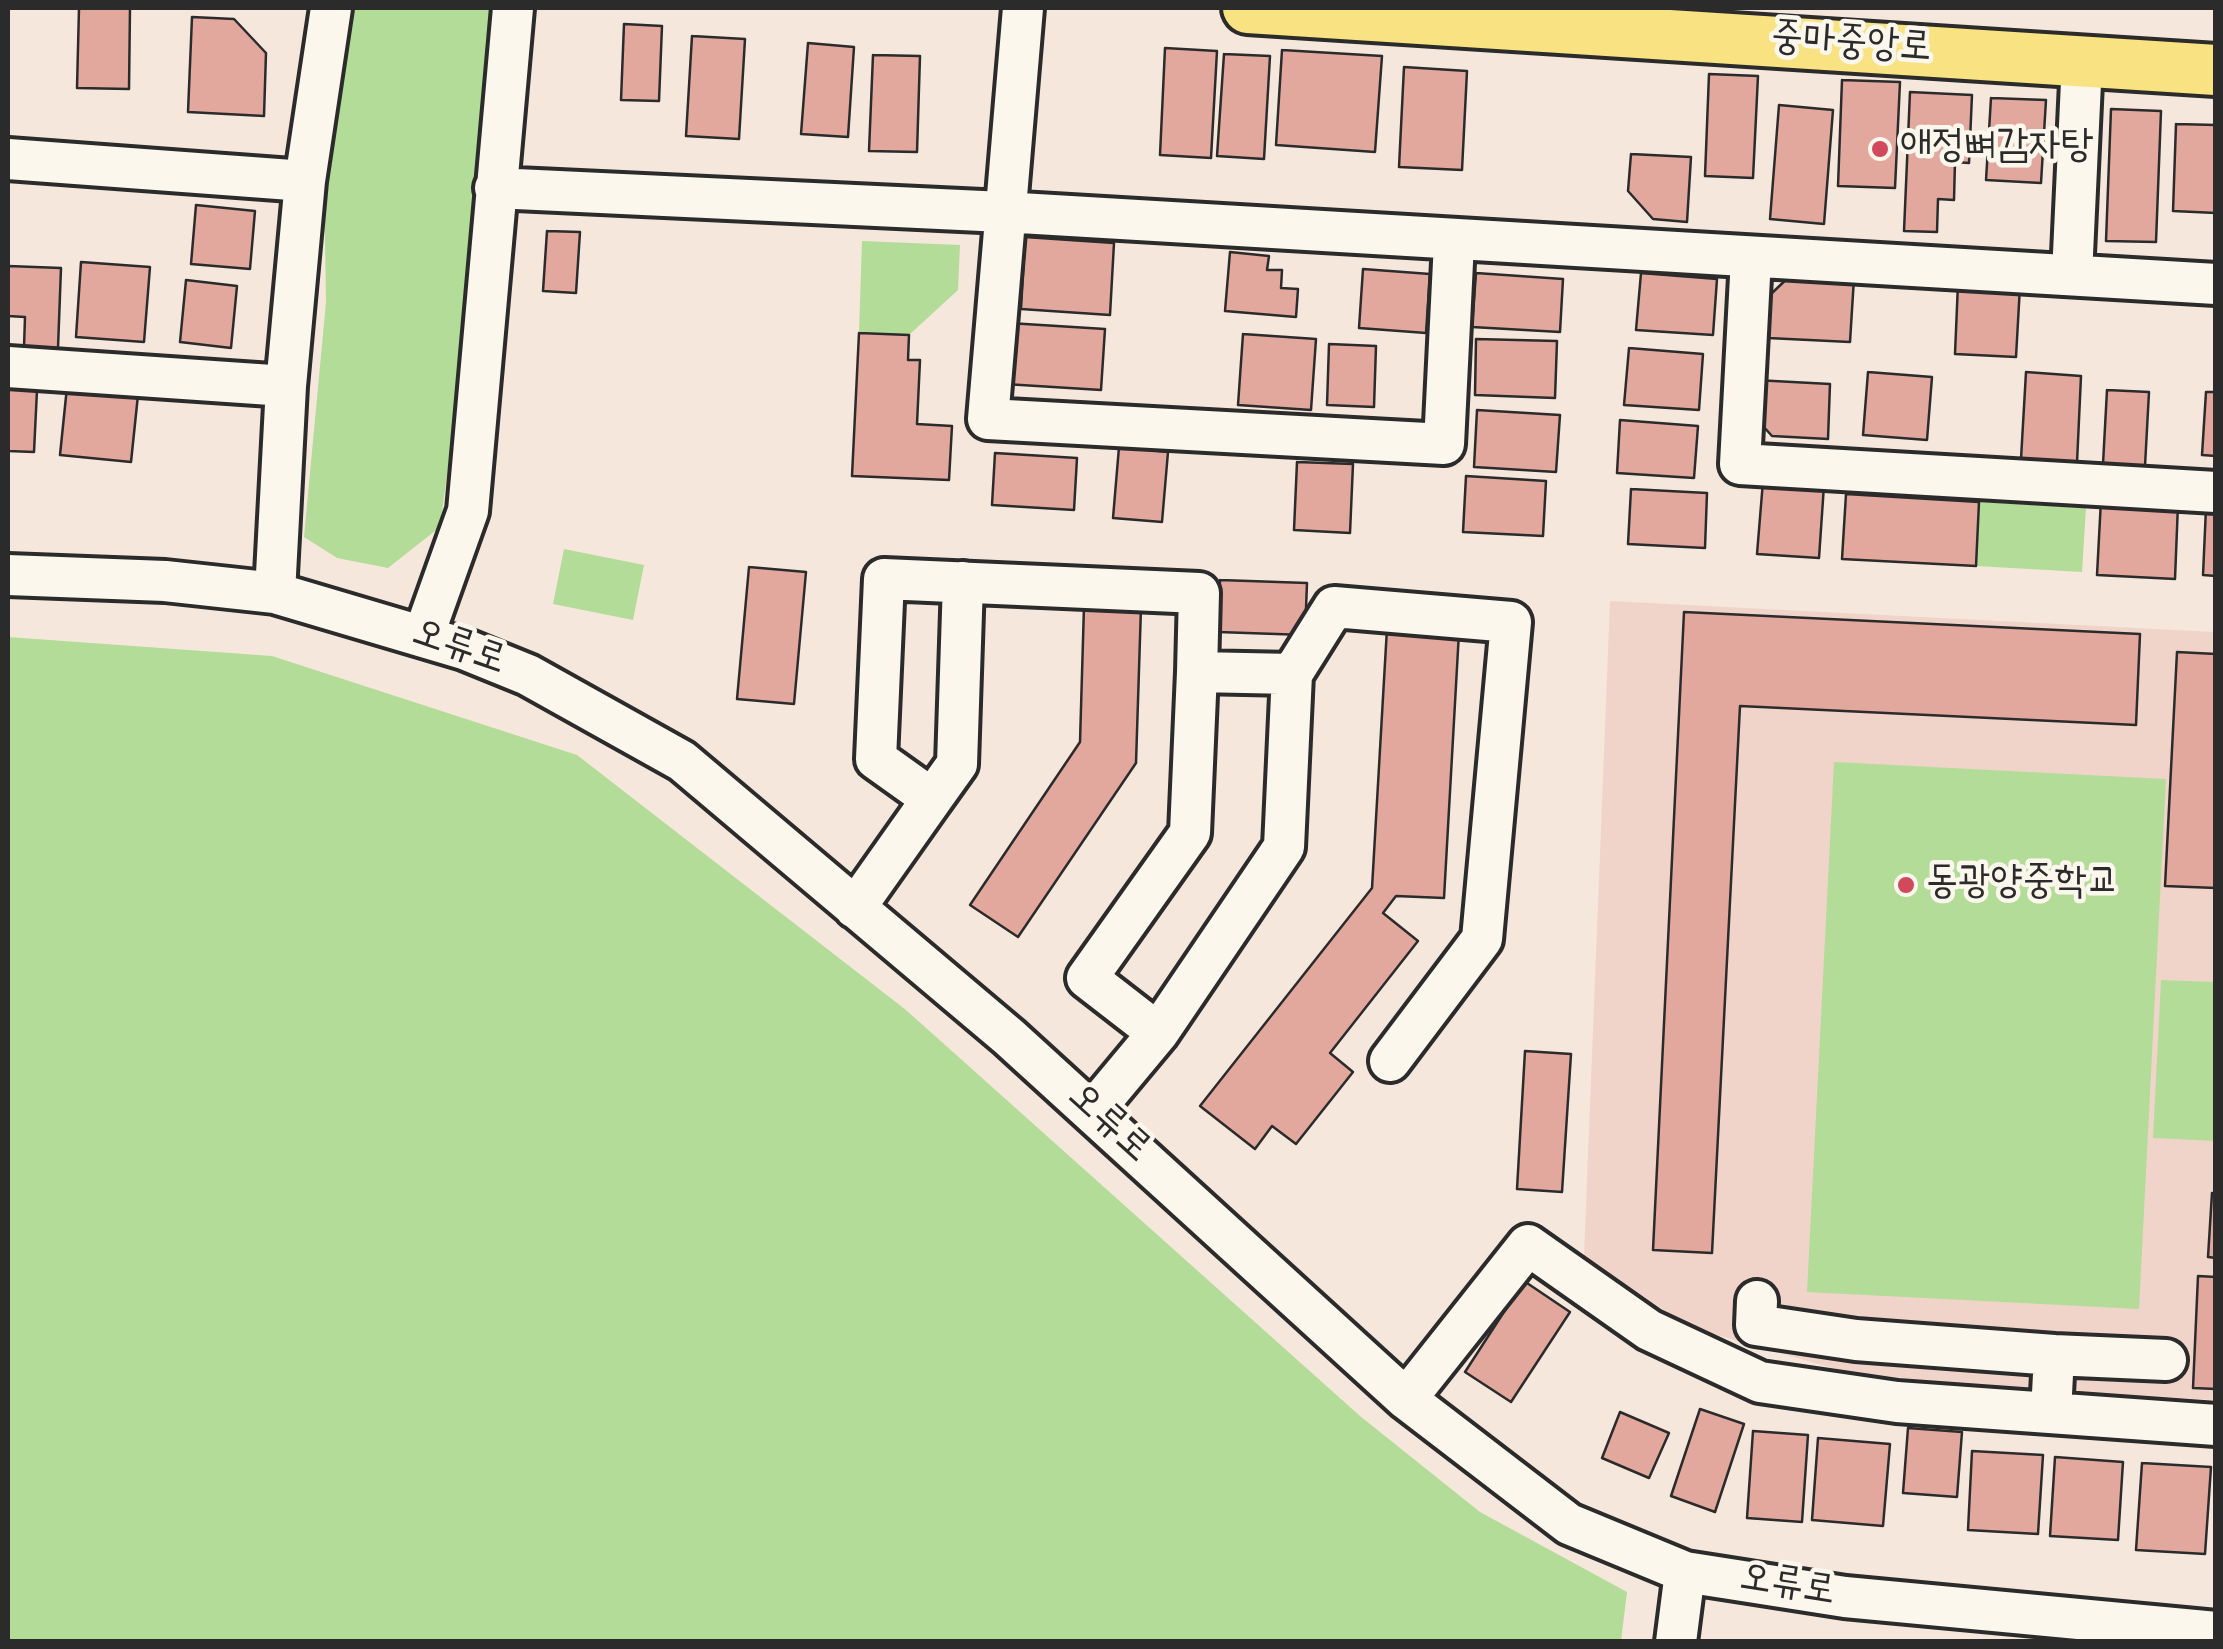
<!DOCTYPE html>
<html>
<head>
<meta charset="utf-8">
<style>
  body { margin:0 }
  #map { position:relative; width:2223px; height:1649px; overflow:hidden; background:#f6e7dc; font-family:"Indie Flower",sans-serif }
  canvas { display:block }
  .frame { position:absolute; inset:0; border:10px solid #2b2b2b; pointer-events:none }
</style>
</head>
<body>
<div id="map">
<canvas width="2223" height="1649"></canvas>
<div class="frame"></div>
</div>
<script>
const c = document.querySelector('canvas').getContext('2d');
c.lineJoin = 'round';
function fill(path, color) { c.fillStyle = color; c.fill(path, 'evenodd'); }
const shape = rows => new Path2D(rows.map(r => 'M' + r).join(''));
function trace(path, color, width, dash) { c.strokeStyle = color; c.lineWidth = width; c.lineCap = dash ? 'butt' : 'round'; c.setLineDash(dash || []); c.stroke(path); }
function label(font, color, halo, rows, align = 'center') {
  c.font = font + ' "Indie Flower","Poor Story",sans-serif'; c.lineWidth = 9; c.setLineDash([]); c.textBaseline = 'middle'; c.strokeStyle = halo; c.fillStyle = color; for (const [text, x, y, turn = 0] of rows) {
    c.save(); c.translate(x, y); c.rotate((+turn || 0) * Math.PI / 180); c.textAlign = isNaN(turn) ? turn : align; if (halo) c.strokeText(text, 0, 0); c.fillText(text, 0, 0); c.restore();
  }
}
const built = shape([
  [1610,601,2215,632,2215,1400,2031,1391,1846,1372,1689,1327,1584,1256]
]);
const green = shape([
  [334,8,510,8,440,527,388,568,337,558,304,537,326,302,323,107],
  [862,241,960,245,958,290,909,335,859,333],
  [1979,502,2086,508,2082,572,1976,566],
  [564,549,644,565,633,620,553,604],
  [8,637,272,656,577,755,906,1010,1360,1416,1480,1512,1627,1592,1621,1641,8,1641],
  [1834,762,2166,779,2139,1309,1807,1292],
  [2161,980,2215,982,2215,1141,2153,1138]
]);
const building = shape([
  [79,8,130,8,129,89,77,88,79,8],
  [192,17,234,19,266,53,264,116,188,112,192,17],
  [624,24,662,26,659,101,621,100,624,24],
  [692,36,745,39,739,139,686,136,692,36],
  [808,43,854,47,848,137,801,134,808,43],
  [1165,48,1217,51,1211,158,1160,155,1165,48],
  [1282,50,1382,56,1375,152,1276,145,1282,50],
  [1224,54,1270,56,1264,159,1217,156,1224,54],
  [873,55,920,56,917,152,869,151,873,55],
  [1404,67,1467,71,1462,170,1399,167,1404,67],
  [1709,74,1758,76,1753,178,1705,176,1709,74],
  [1842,80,1900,82,1895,188,1838,186,1842,80],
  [1910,92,1972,95,1969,163,1955,162,1954,200,1938,199,1937,232,1904,231,1910,92],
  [1991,98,2046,100,2041,183,1986,180,1991,98],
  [1779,105,1833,110,1824,224,1770,219,1779,105],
  [2111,109,2161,111,2156,242,2106,241,2111,109],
  [2176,124,2216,125,2216,213,2173,211,2176,124],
  [1631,154,1691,157,1687,222,1653,219,1628,191,1631,154],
  [196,205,255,211,250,269,191,264,196,205],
  [547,231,580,232,576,293,543,291,547,231],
  [1025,237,1114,243,1110,315,1021,309,1025,237],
  [1230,252,1269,256,1267,270,1282,270,1281,288,1298,289,1296,317,1225,311,1230,252],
  [81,262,150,267,144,342,76,337,81,262],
  [8,266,61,268,58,348,24,347,25,317,8,316,8,266],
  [1363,269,1430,274,1426,333,1359,328,1363,269],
  [1476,273,1563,279,1560,332,1472,327,1476,273],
  [1641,273,1717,279,1713,335,1636,330,1641,273],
  [1793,273,1854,278,1850,342,1768,338,1771,294,1793,273],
  [186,280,237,286,231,348,180,342,186,280],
  [1958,283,2020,286,2016,357,1955,354,1958,283],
  [1009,323,1105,329,1101,390,1005,384,1009,323],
  [859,333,909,335,908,360,920,360,917,424,952,426,949,480,852,476,859,333],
  [1243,334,1316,339,1311,410,1238,405,1243,334],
  [1476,339,1557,341,1555,398,1475,395,1476,339],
  [1329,344,1376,346,1374,407,1327,405,1329,344],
  [1629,348,1703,354,1699,410,1624,405,1629,348],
  [1868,372,1932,377,1927,440,1863,435,1868,372],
  [2026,372,2081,376,2077,463,2021,459,2026,372],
  [1755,380,1830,384,1828,439,1772,436,1753,415,1755,380],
  [67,387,138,395,131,462,60,455,67,387],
  [8,389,37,390,34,452,8,451,8,389],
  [2107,390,2149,392,2145,466,2103,464,2107,390],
  [2206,392,2216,392,2216,456,2202,455,2206,392],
  [1477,410,1560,415,1556,472,1474,467,1477,410],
  [1620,420,1698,426,1694,478,1617,473,1620,420],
  [1119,447,1168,452,1162,522,1113,518,1119,447],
  [995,453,1077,458,1074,510,992,505,995,453],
  [1297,462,1353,464,1350,533,1294,530,1297,462],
  [1466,476,1546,481,1543,536,1463,532,1466,476],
  [1763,481,1824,485,1819,558,1757,554,1763,481],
  [1631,489,1707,493,1705,548,1628,544,1631,489],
  [1846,494,1979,502,1976,566,1842,559,1846,494],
  [2101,500,2178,504,2175,579,2097,575,2101,500],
  [2206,508,2216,509,2216,576,2203,575,2206,508],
  [749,567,806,572,794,704,737,699,749,567],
  [1220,580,1307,583,1305,635,1218,632,1220,580],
  [1084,606,1141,607,1136,763,1018,937,970,905,1080,742,1084,606],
  [1684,612,2140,634,2136,725,1740,706,1712,1253,1653,1250,1684,612],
  [1387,628,1459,632,1444,898,1396,896,1383,913,1418,941,1330,1053,1353,1072,1296,1144,1272,1126,1255,1149,1200,1106,1372,888,1387,628],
  [2177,652,2216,654,2216,888,2165,886,2177,652],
  [1525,1051,1571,1054,1562,1192,1517,1189,1525,1051],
  [2212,1193,2216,1193,2216,1258,2208,1257,2212,1193],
  [2198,1276,2216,1277,2216,1389,2193,1388,2198,1276],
  [1524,1281,1570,1312,1511,1402,1465,1372,1524,1281],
  [1700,1409,1744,1424,1715,1512,1671,1496,1700,1409],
  [1620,1412,1669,1433,1649,1478,1602,1458,1620,1412],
  [1908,1428,1962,1432,1957,1497,1903,1493,1908,1428],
  [1753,1431,1808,1435,1802,1522,1747,1518,1753,1431],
  [1818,1438,1890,1444,1883,1526,1812,1520,1818,1438],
  [1972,1451,2043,1455,2038,1534,1968,1530,1972,1451],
  [2055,1457,2123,1462,2118,1540,2050,1536,2055,1457],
  [2142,1463,2211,1467,2205,1554,2136,1550,2142,1463]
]);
const minor = shape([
  [1023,8,988,419,1444,444,1454,242],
  [8,159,305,181],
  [495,188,1003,212,2216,284],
  [1751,258,1740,464,2216,492],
  [2072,275,2082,61],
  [8,367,286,386],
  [8,575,165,581,275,593,464,649,528,675,682,761,1009,1037,1406,1399,1569,1524,1685,1572,1845,1597,2216,1632],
  [275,593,286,386,305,181,331,8],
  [423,637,468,511,513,8],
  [1292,674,1334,607,1511,622,1482,939,1390,1061],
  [932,799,957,764,963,582],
  [855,908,932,799,876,759,884,579,1199,593,1197,672],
  [1093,1111,1158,1033,1284,847,1292,674,1197,672,1190,833,1087,978,1158,1033],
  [1757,1301,1756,1325,1856,1340,2054,1355],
  [1406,1399,1528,1245,1649,1330,1760,1382,1897,1402,2216,1425],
  [2051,1413,2054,1355,2166,1360],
  [1676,1642,1685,1572]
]);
const major = shape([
  [1248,8,2216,70]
]);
const markers = [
  [1880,149,10,"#d1495b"],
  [1906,885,10,"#d1495b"]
];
const streetNames = [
  ["중마중앙로",1851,46,4],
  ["오류로",458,650,19],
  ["오류로",1107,1125,42],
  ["오류로",1787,1588,9]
];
const poiNames = [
  ["애정뼈감자탕",1900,149],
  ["동광양중학교",1926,885]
];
fill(built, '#f0d4c9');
fill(green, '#b3dc98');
fill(building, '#e2a89e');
trace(building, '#2b2b2b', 2.5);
trace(minor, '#2b2b2b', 48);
trace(major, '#2b2b2b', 58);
trace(minor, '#fbf7ec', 40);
trace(major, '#f8e281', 50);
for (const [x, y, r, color] of markers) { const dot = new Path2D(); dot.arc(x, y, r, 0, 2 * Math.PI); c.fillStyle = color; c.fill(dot); trace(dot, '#fbf7ec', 4); }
label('40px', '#2b2b2b', '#fbf7ec', streetNames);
label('40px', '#2b2b2b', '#fbf7ec', poiNames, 'left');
</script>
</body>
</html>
